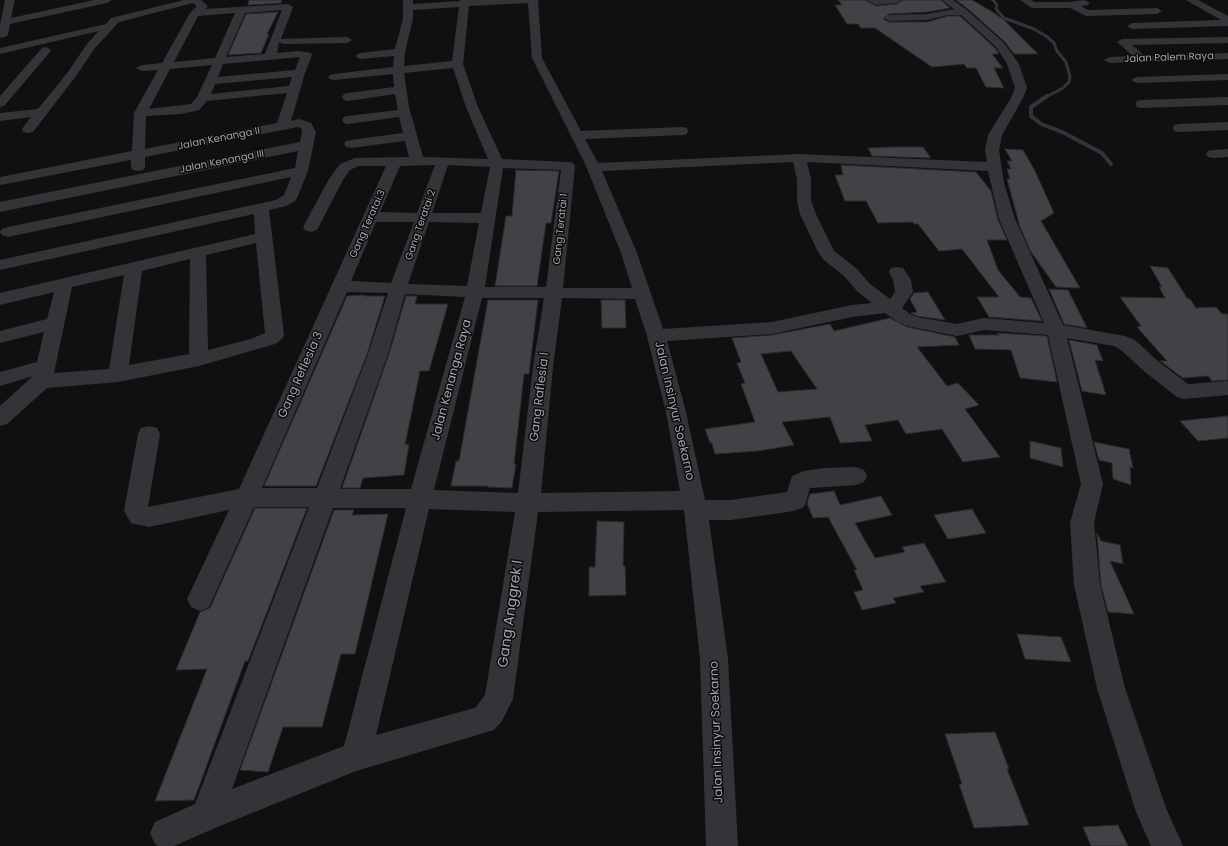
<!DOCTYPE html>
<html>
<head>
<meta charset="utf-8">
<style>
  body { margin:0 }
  canvas { display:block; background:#101011 }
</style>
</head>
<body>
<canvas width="1228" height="846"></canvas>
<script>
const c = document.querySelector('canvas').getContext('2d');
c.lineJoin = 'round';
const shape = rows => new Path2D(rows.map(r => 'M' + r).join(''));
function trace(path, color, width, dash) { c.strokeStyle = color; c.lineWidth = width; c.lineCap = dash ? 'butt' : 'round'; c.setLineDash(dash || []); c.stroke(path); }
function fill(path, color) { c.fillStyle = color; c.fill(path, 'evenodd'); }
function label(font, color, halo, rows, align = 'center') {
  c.font = font + ' Poppins,sans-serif'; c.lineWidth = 3; c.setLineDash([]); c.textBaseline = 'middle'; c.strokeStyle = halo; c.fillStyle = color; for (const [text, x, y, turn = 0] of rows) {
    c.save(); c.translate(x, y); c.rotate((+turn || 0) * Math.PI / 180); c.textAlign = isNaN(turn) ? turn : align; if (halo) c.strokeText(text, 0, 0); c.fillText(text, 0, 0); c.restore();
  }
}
const streamFar1 = shape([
  [993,0,997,5,996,9,1004,18,1034,29,1046,36,1054,43,1057,51,1066,62,1070,77,1069,82,1063,88,1046,97]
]);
const stream = shape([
  [1047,96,1031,107,1031,116,1041,124,1062,132,1102,153,1111,164]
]);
const building = shape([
  [249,0,282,0,281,3,248,5,249,0],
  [838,0,865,0,876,6,897,4,903,0,941,0,950,8,927,12,889,14,883,19,889,22,927,22,948,16,960,16,995,48,999,54,992,54,1003,68,994,68,1004,88,986,87,976,68,967,68,964,64,932,67,875,28,861,28,858,24,847,24,835,5,842,5,838,0],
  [956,0,972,0,996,14,995,14,1003,19,1038,54,1014,54,1005,42,968,9,956,0],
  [278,12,267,34,269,34,261,53,228,55,246,14,278,12],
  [895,147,923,147,931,158,872,156,868,148,895,147],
  [1005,149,1023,150,1034,169,1054,213,1041,221,1080,288,1056,287,1031,252,1020,227,1007,179,1010,179,1007,169,1011,169,1007,161,1012,161,1005,149],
  [841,165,976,172,991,191,998,220,1007,240,987,240,998,270,1020,297,1031,298,1042,321,989,317,977,297,999,297,962,249,939,251,918,224,914,224,913,222,878,223,866,201,845,201,835,175,843,175,841,165],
  [516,170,559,171,551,223,546,223,537,286,495,286,506,216,512,216,516,170],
  [1150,266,1168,268,1187,298,1190,299,1196,308,1216,307,1222,314,1228,314,1228,380,1212,381,1208,376,1183,378,1160,361,1167,361,1137,327,1141,326,1120,297,1165,298,1159,287,1162,287,1150,266],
  [1049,289,1068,290,1087,328,1064,324,1049,289],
  [928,292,945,320,917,316,911,313,917,312,910,299,914,293,928,292],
  [364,295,364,296,385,296,367,354,316,486,264,486,347,296,364,295],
  [406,296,417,296,415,304,448,304,429,371,420,371,405,445,409,444,404,475,363,478,360,488,342,488,389,354,406,296],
  [488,300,538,300,529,374,524,374,514,464,516,464,512,488,487,487,488,486,451,486,456,461,459,461,488,300],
  [601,300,625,300,626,328,602,328,601,300],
  [890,318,907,327,955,337,959,345,917,347,947,386,958,383,979,405,965,409,1000,457,963,462,942,429,906,434,898,420,865,425,872,441,840,443,830,417,782,422,794,445,758,451,715,454,712,443,710,443,705,429,755,422,741,384,745,383,737,363,741,362,732,338,772,335,830,324,834,331,890,318],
  [791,351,817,389,778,392,761,354,791,351],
  [998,333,1047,336,1057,382,1020,378,1011,350,975,349,969,335,999,335,998,333],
  [1069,340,1097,345,1103,361,1095,360,1106,395,1082,391,1069,340],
  [1228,416,1228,438,1198,441,1180,421,1228,416],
  [1030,441,1061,448,1063,467,1030,458,1030,441],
  [1094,442,1129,449,1133,468,1130,467,1131,485,1113,479,1112,463,1099,460,1094,442],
  [834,491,840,505,881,496,892,515,855,523,875,558,905,552,902,547,924,543,946,582,920,586,924,592,893,598,896,603,862,610,854,592,863,590,854,570,857,570,828,517,813,518,807,503,810,494,834,491],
  [255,508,307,508,248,661,245,661,194,800,155,801,207,669,176,670,200,612,210,608,255,508],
  [972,509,986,533,948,539,934,515,972,509],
  [334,510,354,510,352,515,388,514,355,654,341,654,322,727,283,727,268,772,240,770,334,510],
  [597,521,624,522,623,566,625,566,626,595,589,596,589,567,595,567,597,521],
  [1097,533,1101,541,1120,545,1123,564,1110,561,1134,614,1108,612,1101,585,1097,533],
  [1017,634,1061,637,1071,662,1025,659,1017,634],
  [995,732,1009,769,1007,769,1029,825,974,828,959,784,962,784,945,734,995,732],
  [1118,825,1128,846,1091,846,1083,827,1118,825]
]);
const minor = shape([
  [5,0,15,0,11,18,94,0,112,0,107,3,10,24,8,35,3,38,0,37,0,25,5,0],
  [184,0,201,0,208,6,205,9,288,4,293,7,281,39,347,37,352,40,347,43,284,44,279,42,277,53,299,51,311,53,312,55,305,73,291,121,299,119,311,123,316,132,308,171,297,198,295,201,286,206,269,210,284,335,282,339,275,344,199,366,118,382,47,388,7,424,0,426,0,406,33,376,0,386,0,372,37,362,44,332,0,343,0,331,47,319,54,292,0,305,0,293,255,234,254,214,0,270,0,260,276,200,284,195,291,177,8,237,2,235,0,232,2,229,8,227,295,168,298,151,0,212,0,202,300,142,302,132,301,128,298,127,145,157,145,167,143,170,138,171,133,170,131,167,131,160,0,185,0,177,132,151,134,113,158,70,142,71,136,68,142,65,162,63,190,13,197,6,193,3,119,22,95,48,76,76,33,132,28,133,23,132,22,129,31,117,0,121,0,113,38,109,68,72,87,44,99,31,0,54,0,48,106,24,111,18,184,0],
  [282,10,265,54,226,57,245,13,282,10],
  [235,13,215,58,174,62,198,16,235,13],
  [300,57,295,70,218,77,223,64,300,57],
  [212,65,197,97,191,104,149,109,170,69,212,65],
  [292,77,289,86,211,94,215,84,292,77],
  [287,93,277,123,145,149,146,116,181,114,195,111,199,110,207,101,287,93],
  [256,243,265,333,251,339,208,350,206,255,256,243],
  [190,259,189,354,129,365,142,271,190,259],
  [124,275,109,369,54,373,72,287,124,275],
  [403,0,413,0,413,4,460,1,460,0,538,0,542,58,581,131,682,127,687,128,688,131,687,134,682,135,585,139,598,163,799,154,987,162,985,150,988,135,1011,98,1015,88,1007,64,996,47,961,15,948,15,927,20,889,21,884,18,889,15,927,14,954,9,942,0,953,0,967,10,1004,43,1019,64,1027,88,1023,98,1002,135,999,150,1004,183,1015,219,1063,325,1125,336,1135,340,1159,362,1188,384,1228,381,1228,395,1184,399,1177,397,1145,372,1121,350,1114,346,1067,338,1103,484,1094,523,1100,585,1125,688,1166,808,1183,846,1151,846,1136,812,1097,688,1074,585,1070,523,1081,484,1048,335,984,330,957,336,907,326,898,322,885,313,852,317,772,334,667,341,686,412,705,500,731,500,787,492,792,476,804,471,824,468,856,467,864,470,867,476,864,482,856,485,810,488,805,505,802,508,794,511,731,520,709,520,728,659,738,846,706,846,700,659,684,510,538,512,513,699,502,721,494,730,356,771,215,828,174,846,158,846,155,844,150,833,155,822,195,804,309,507,254,507,209,607,200,611,191,607,187,599,229,510,149,527,131,523,124,511,138,434,141,428,149,426,157,428,160,434,148,507,239,489,386,166,358,166,350,170,343,180,317,230,311,232,305,230,303,227,329,179,340,164,355,158,409,157,405,141,351,148,346,147,344,144,346,141,351,140,403,133,399,117,348,124,344,123,342,120,344,117,348,116,398,110,395,94,348,101,344,100,342,97,344,94,348,93,394,87,393,74,334,80,330,79,328,77,330,75,334,74,393,67,394,56,360,59,355,56,360,53,395,49,403,19,403,0],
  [528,3,532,58,586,166,621,253,632,288,563,288,575,166,573,163,568,162,502,159,478,107,463,64,469,6,528,3],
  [459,7,452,61,404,66,405,52,413,19,413,10,459,7],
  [453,68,466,107,488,159,423,157,409,107,404,73,453,68],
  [793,162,797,179,797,201,800,214,818,252,824,260,844,276,858,292,872,303,852,305,772,322,663,329,637,253,602,171,793,162],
  [807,162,988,171,999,219,1044,323,984,318,957,324,917,317,910,314,902,308,913,292,911,280,903,268,897,267,891,268,889,272,893,280,895,292,890,299,870,284,856,268,834,251,816,214,811,201,811,179,807,162],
  [435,165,417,213,380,212,400,166,435,165],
  [448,165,490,167,481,213,432,213,448,165],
  [503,168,561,170,546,287,485,287,503,168],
  [376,222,414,222,391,283,351,281,376,222],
  [429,222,479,223,467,286,408,284,429,222],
  [347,292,388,293,368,354,317,488,262,488,347,292],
  [405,294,465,297,411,489,340,489,388,354,405,294],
  [482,298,544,298,533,367,518,493,434,490,482,298],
  [562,298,635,299,647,336,666,412,680,491,541,493,553,367,562,298],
  [333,508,406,508,344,746,232,789,333,508],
  [429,509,515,512,485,695,475,708,376,735,429,509],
  [866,0,902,0,897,3,876,5,866,0],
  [1020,0,1031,0,1034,2,1069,2,1085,0,1090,3,1088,5,1081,6,1088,10,1157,8,1162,11,1157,14,1086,16,1070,8,1032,8,1020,0],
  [1186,0,1198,0,1228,16,1228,26,1132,29,1127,26,1132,23,1221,20,1186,0],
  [1228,37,1228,43,1132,45,1145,56,1228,53,1228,59,1110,63,1104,60,1110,57,1133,56,1117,42,1122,39,1228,37],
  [46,47,51,50,50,52,4,106,0,107,0,96,42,48,46,47],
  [1228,74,1228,80,1138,83,1134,82,1132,80,1134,78,1138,77,1228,74],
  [1228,97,1228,105,1141,108,1137,107,1135,104,1137,101,1141,100,1228,97],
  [1228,122,1228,130,1179,132,1174,131,1173,128,1174,125,1179,124,1228,122],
  [1228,149,1228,157,1213,158,1208,157,1206,154,1208,151,1213,150,1228,149]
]);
const farStreetnames = [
  ["Jalan Palem Raya",1169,58,-2],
  ["Jalan Kenanga II",219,139,-11],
  ["Jalan Kenanga III",222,162,-11],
  ["Gang Teratai.3",368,224,-66],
  ["Gang Teratai 2",421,225,-71],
  ["Gang Teratai 1",561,229,-84]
];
const streetNames = [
  ["Gang Reflesia 3",301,375,-66],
  ["Jalan Kenanga Raya",452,380,-75],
  ["Gang Raflesia l",540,397,-83],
  ["Jalan Insinyur Soekarno",674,411,77],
  ["Jalan Insinyur Soekarno",717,732,-92]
];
const nearStreetnames = [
  ["Gang Anggrek l",511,614,-82]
];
trace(streamFar1, '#2f353c', 3);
trace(stream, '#2f353c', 4);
fill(building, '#424246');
trace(building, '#2b2a2d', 1);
fill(minor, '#343438');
label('10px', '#a3a6b0', '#0b0b0c', farStreetnames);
label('12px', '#a3a6b0', '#0b0b0c', streetNames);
label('14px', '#a3a6b0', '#0b0b0c', nearStreetnames);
</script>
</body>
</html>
